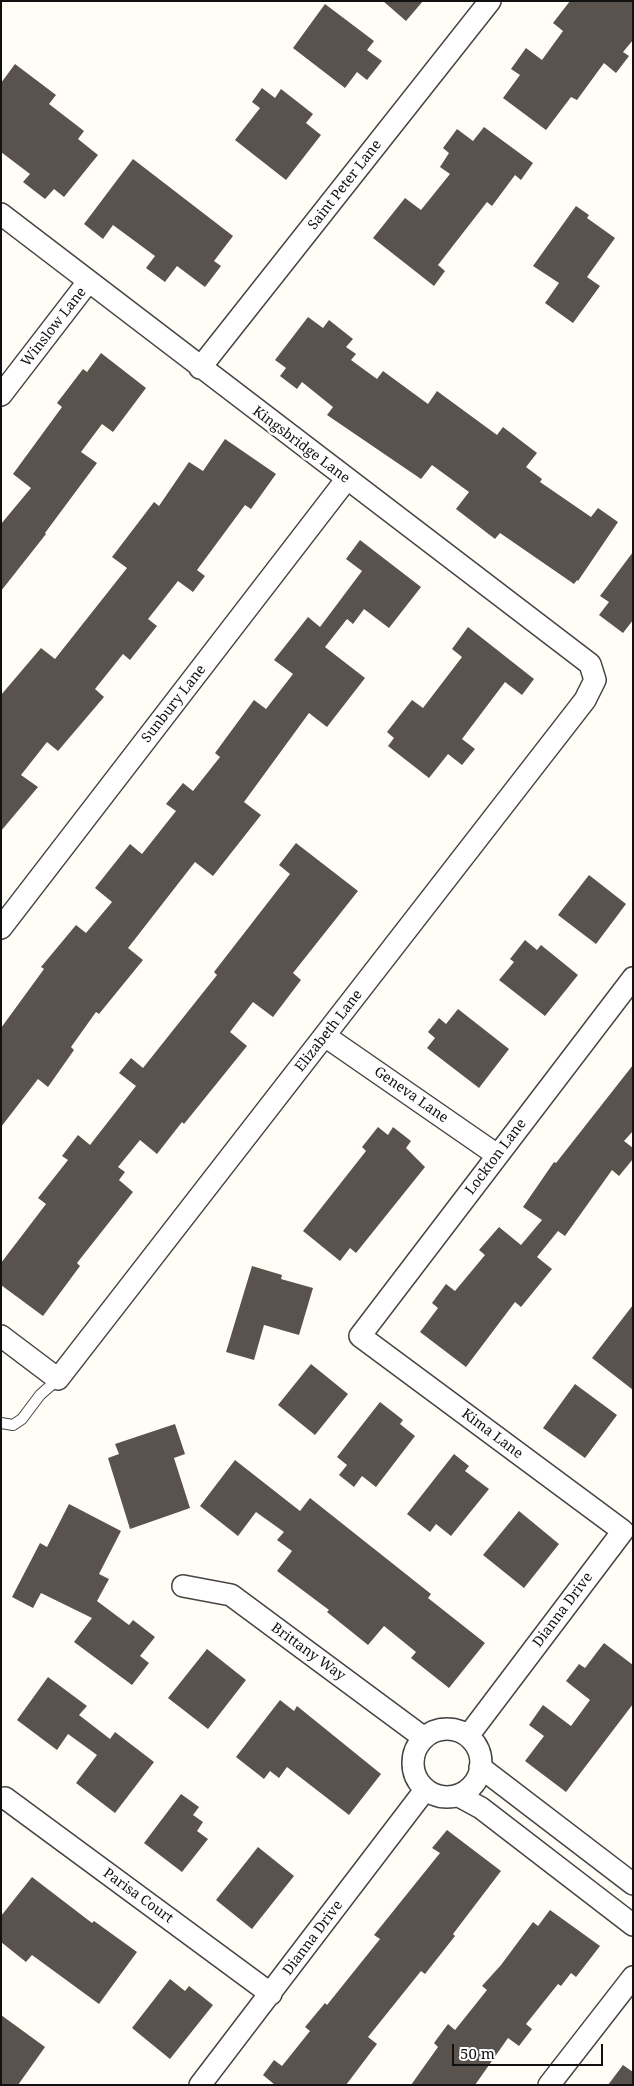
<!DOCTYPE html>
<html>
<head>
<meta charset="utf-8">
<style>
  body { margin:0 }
  #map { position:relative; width:634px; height:2086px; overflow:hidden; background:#fffdf5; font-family:"Noto Serif",serif }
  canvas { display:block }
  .frame { position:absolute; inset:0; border:2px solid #111; pointer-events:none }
  .scale { position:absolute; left:452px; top:2044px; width:151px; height:22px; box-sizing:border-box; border:2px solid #111; border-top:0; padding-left:6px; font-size:15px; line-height:18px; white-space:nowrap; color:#111; -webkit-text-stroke:4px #fff; paint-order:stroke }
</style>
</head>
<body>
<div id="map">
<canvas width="634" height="2086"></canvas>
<div class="frame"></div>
<div class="scale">50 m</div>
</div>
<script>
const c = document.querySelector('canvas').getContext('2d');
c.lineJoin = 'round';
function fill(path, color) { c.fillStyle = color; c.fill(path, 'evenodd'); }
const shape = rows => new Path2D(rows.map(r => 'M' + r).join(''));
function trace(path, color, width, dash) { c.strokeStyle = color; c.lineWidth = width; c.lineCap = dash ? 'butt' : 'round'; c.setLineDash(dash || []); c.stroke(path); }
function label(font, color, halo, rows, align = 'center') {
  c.font = font + ' "Noto Serif",serif'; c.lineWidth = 5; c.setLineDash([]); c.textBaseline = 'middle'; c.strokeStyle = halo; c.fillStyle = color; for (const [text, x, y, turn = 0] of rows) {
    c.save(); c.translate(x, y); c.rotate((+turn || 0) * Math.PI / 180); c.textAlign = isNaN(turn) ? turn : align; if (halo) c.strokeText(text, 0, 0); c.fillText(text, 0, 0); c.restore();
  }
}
const building = shape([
  [383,1,423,1,406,21],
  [570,1,633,1,633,40,623,52,629,56,616,73,604,63,577,100,571,97,546,130,503,98,520,75,511,69,526,48,542,60,563,31,553,23],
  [325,4,374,41,367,50,382,61,367,80,357,72,345,88,293,48],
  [15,64,56,95,49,104,84,131,78,139,98,155,64,197,54,189,45,199,23,182,30,174,1,152,1,83],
  [262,88,275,98,281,89,313,114,306,123,321,135,286,180,235,140,260,108,252,102],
  [484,127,533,163,521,180,515,175,492,206,487,202,438,265,445,271,434,286,373,238,405,198,421,210,450,174,440,167,449,153,443,148,457,129,473,141],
  [133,159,233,236,214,261,221,266,205,287,177,266,165,282,146,268,155,256,113,225,103,239,84,224],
  [576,206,589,215,587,218,615,238,587,277,600,286,573,323,545,303,559,283,533,266],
  [308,317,323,328,329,320,353,339,346,347,356,354,351,360,377,379,383,371,428,404,437,391,497,435,503,427,537,453,526,467,542,479,540,482,591,517,598,508,618,522,578,581,577,580,574,584,500,533,495,539,456,509,469,492,432,465,421,479,327,415,333,407,302,382,297,389,280,376,286,368,275,360],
  [101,353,146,388,113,432,102,424,81,452,97,463,45,533,46,534,1,591,1,524,31,488,13,474,62,407,57,403,83,369,87,372],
  [225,439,276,474,251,509,245,505,197,570,205,576,193,592,178,581,148,619,157,626,130,660,123,654,95,689,104,697,58,751,47,742,21,775,38,787,1,831,1,695,41,648,55,659,127,568,112,557,154,502,159,506,189,462,203,471],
  [360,540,421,587,389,628,364,609,353,624,347,619,325,647,365,678,327,727,309,713,244,802,261,815,213,876,195,862,128,948,143,960,99,1014,96,1012,71,1047,74,1050,48,1087,38,1079,1,1127,1,1028,44,969,41,967,76,925,86,933,112,902,95,888,130,844,142,854,176,811,166,804,183,783,193,791,220,757,215,753,254,700,266,709,293,674,274,660,308,617,320,627,362,571,346,559],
  [633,552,633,620,623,633,599,615,609,602,600,596],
  [468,627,534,679,522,695,505,682,462,739,475,749,462,765,448,754,429,778,388,746,394,738,387,732,412,700,423,708,462,657,452,649],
  [296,843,358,891,293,973,301,980,273,1017,253,1002,230,1032,247,1046,184,1124,182,1122,157,1154,140,1140,118,1167,125,1172,119,1180,133,1192,77,1263,80,1266,43,1316,1,1285,1,1263,46,1204,38,1198,68,1160,62,1156,78,1135,90,1145,136,1086,119,1073,131,1058,143,1068,217,975,214,972,290,874,279,865],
  [589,875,626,904,596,944,558,915],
  [525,940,537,950,541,945,578,975,545,1016,499,980,514,962,510,959],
  [458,1009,509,1049,479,1088,427,1048,435,1038,428,1032,439,1018,446,1024],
  [633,1065,633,1131,624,1141,633,1148,633,1159,619,1176,612,1170,565,1236,558,1231,537,1257,552,1269,521,1307,515,1302,466,1367,420,1332,438,1308,432,1303,446,1284,455,1291,485,1255,479,1250,499,1227,521,1245,542,1220,523,1207,554,1162,556,1163],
  [378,1127,388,1135,393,1127,411,1141,406,1148,425,1167,356,1253,350,1248,340,1261,303,1231,366,1151,362,1147],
  [252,1266,282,1275,281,1279,313,1288,299,1335,264,1325,254,1360,226,1352],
  [633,1305,633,1390,592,1358],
  [311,1364,348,1394,315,1435,278,1405],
  [575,1384,617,1415,585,1458,543,1428],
  [380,1402,403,1420,400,1424,415,1436,376,1487,362,1476,354,1487,339,1475,347,1465,337,1457],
  [175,1424,185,1454,174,1458,190,1508,130,1529,108,1458,119,1454,115,1444],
  [454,1454,469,1466,465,1471,489,1489,451,1536,436,1524,430,1532,407,1514],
  [235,1460,300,1511,310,1498,431,1594,428,1598,485,1643,449,1688,411,1658,416,1652,384,1626,368,1645,327,1612,329,1610,277,1571,292,1551,277,1540,284,1532,256,1512,238,1536,200,1506],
  [69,1504,121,1531,99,1574,109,1579,97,1601,129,1625,133,1620,155,1637,140,1656,149,1663,132,1685,74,1642,92,1618,41,1593,33,1608,12,1597,40,1543,47,1547],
  [519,1511,559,1544,524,1588,483,1555],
  [604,1643,633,1665,633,1704,566,1792,525,1761,544,1736,529,1725,543,1705,571,1726,590,1700,566,1681,579,1664,585,1668],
  [207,1649,246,1680,208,1729,168,1698],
  [48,1677,87,1706,79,1715,110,1739,115,1732,154,1762,115,1813,76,1783,97,1755,68,1734,57,1750,17,1720],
  [280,1700,294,1711,297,1706,381,1774,349,1815,287,1767,279,1778,270,1771,264,1779,236,1757],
  [181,1794,199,1807,193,1815,203,1822,197,1831,208,1839,182,1872,144,1843],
  [447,1830,501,1871,453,1934,455,1936,425,1974,421,1971,368,2037,377,2044,346,2085,275,2085,263,2075,274,2060,282,2066,310,2031,305,2027,325,2003,327,2005,380,1939,374,1935,440,1853,432,1848],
  [258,1847,294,1876,252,1929,216,1900],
  [32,1877,92,1923,94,1921,137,1952,99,2004,32,1955,26,1962,1,1942,1,1916],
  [550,1910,600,1946,576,1977,571,1973,561,1986,558,1984,526,2024,532,2029,519,2046,508,2038,475,2085,411,2085,438,2047,434,2043,448,2024,455,2030,487,1990,482,1986,501,1965,533,1922,538,1926],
  [170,1979,185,1991,189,1986,213,2005,170,2059,132,2028],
  [1,2015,45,2047,18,2085,1,2085],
  [623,2065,633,2072,633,2085,608,2085]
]);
const lane = shape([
  [1,1423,13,1425,22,1419,40,1395,58,1379]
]);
const street = shape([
  [1,214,590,664,595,680,585,700,58,1379,1,1336],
  [200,368,490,1],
  [1,395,88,282],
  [1,928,346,480],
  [325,1036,497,1155],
  [183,1586,231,1595,424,1738],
  '413 1763a34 34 0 1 1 68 0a34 34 0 1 1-68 0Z',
  [468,1736,623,1531,360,1336,633,978],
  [480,1767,633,1884],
  [459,1796,481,1808,633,1925],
  [5,1798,271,1994],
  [200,2085,425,1790],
  [549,2085,633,1977]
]);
const streetNames = [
  ["Saint Peter Lane",345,185,-52],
  ["Winslow Lane",54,327,-52],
  ["Kingsbridge Lane",301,445,37],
  ["Sunbury Lane",174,704,-52],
  ["Elizabeth Lane",329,1031,-52],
  ["Geneva Lane",411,1095,35],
  ["Lockton Lane",496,1157,-53],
  ["Kima Lane",492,1434,37],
  ["Dianna Drive",563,1610,-53],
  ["Brittany Way",308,1652,36],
  ["Parisa Court",138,1896,36],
  ["Dianna Drive",313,1938,-53]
];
fill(building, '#5a524d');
trace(lane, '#444', 12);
trace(street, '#444', 24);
trace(lane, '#fff', 10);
trace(street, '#fff', 21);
label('14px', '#111', '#fff', streetNames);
</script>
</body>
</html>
